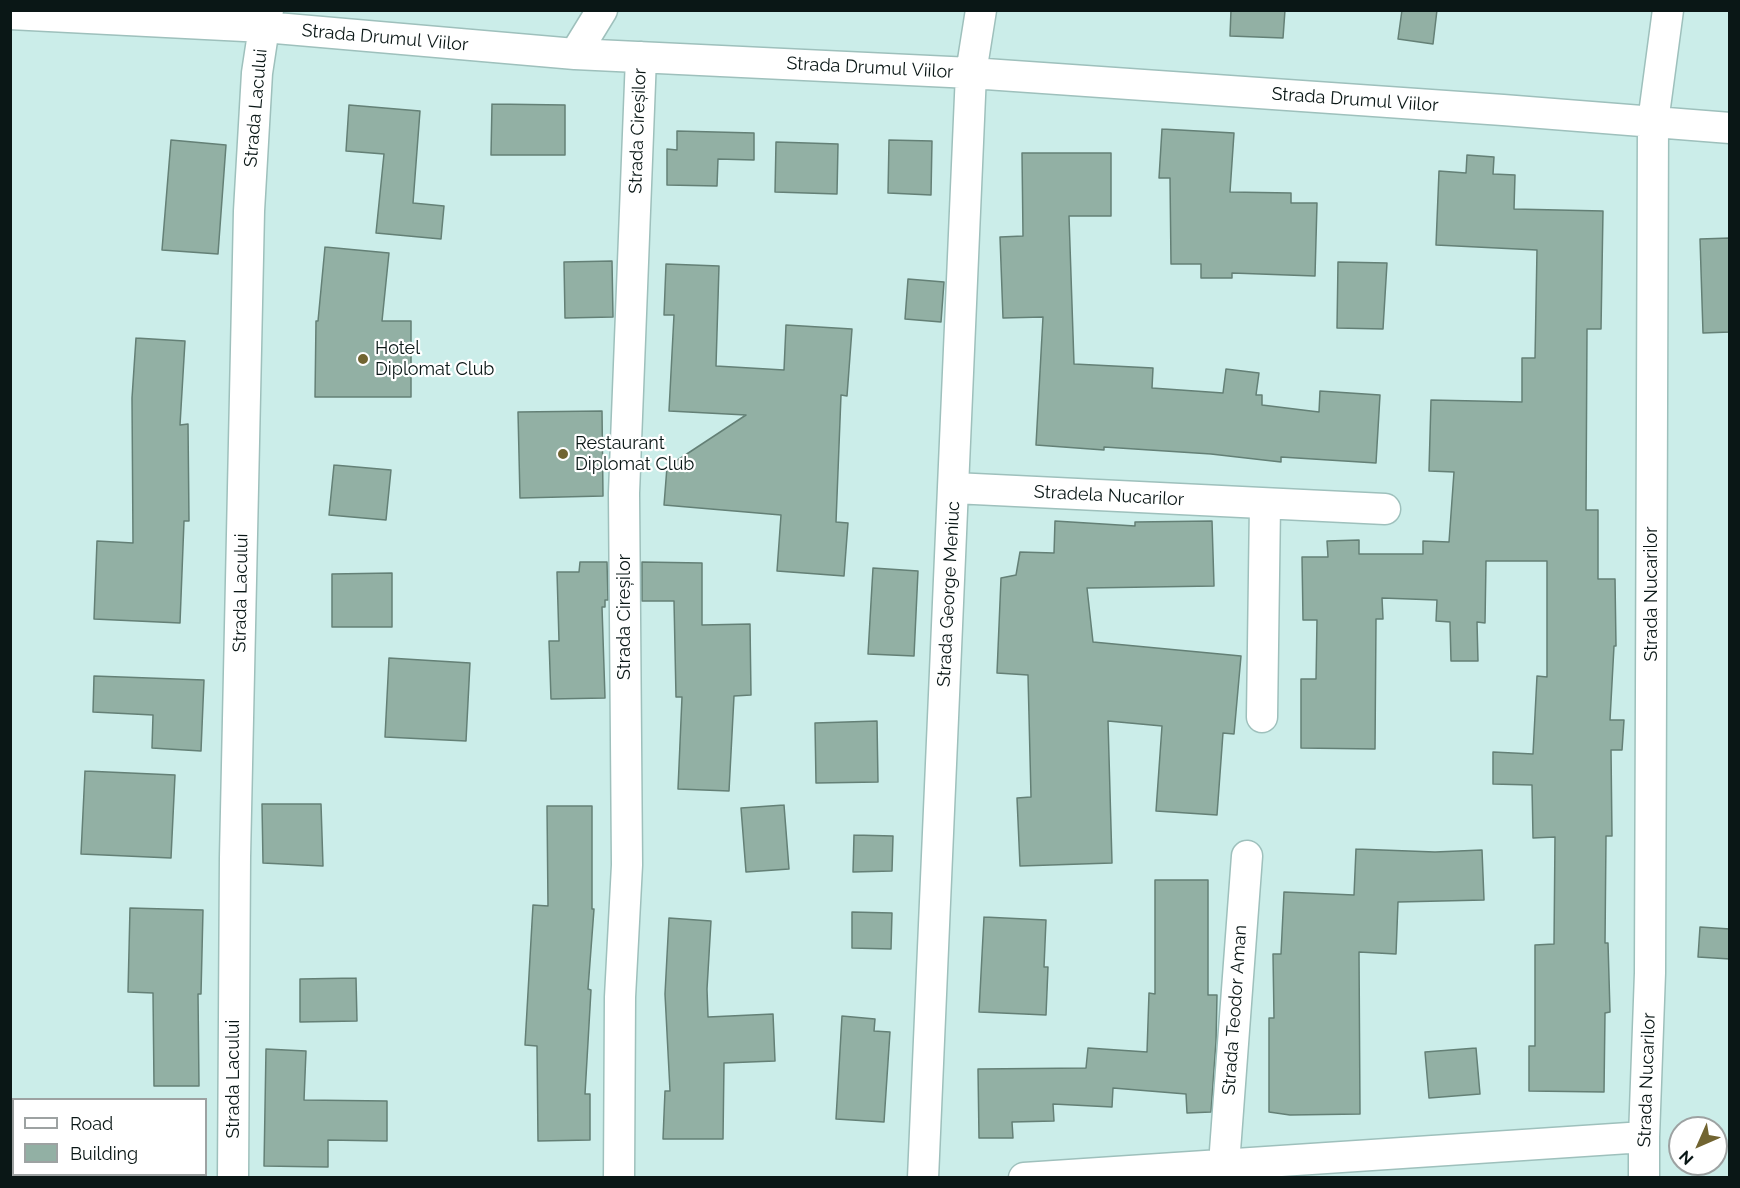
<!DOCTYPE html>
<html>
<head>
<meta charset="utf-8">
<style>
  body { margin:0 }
  #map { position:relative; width:1740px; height:1188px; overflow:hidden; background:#cbede9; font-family:Raleway,sans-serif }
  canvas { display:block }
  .frame { position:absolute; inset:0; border:12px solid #0a1716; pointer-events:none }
  .legend { position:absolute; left:12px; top:1098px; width:195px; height:78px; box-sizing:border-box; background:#fff; border:2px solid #9da2a2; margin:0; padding:8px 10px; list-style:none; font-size:18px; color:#0a1716 }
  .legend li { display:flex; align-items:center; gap:12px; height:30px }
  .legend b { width:30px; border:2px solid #9da2a2 }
  .north { position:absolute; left:1668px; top:1116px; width:60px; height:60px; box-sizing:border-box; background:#fff; border:2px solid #9da2a2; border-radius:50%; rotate:225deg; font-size:16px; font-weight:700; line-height:24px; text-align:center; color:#0a1716 }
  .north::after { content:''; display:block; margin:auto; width:21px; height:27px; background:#716431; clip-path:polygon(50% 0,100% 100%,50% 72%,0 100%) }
</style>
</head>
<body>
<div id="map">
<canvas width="1740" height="1188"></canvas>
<div class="frame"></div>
<ul class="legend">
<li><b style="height:8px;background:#fff"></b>Road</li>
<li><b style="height:16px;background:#92b0a4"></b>Building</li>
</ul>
<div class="north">N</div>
</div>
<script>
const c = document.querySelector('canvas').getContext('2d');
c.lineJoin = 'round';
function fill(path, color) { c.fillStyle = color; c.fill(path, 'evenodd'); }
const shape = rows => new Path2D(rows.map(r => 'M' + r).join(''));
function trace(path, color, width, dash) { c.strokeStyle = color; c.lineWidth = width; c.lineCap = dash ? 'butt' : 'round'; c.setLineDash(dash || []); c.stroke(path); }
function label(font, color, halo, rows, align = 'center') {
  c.font = font + ' Raleway,sans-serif'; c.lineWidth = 4.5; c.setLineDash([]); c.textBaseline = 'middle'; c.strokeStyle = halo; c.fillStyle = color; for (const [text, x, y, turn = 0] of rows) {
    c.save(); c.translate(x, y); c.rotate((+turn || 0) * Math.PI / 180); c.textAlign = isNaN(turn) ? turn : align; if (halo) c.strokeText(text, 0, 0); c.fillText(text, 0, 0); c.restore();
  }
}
const building = shape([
  [1231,10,1285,10,1283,38,1230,36,1231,10],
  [1402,10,1437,10,1433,44,1398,39,1402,10],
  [492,104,565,105,565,155,491,155,492,104],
  [349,105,420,111,413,203,444,206,441,239,376,233,384,154,346,151,349,105],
  [1162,129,1234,133,1230,192,1291,193,1291,203,1317,203,1315,276,1232,273,1232,278,1201,278,1201,264,1171,264,1170,178,1159,178,1162,129],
  [677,131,754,133,754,160,718,159,717,186,667,185,667,149,677,150,677,131],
  [171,140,226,145,218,254,162,250,171,140],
  [889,140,932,141,931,195,888,193,889,140],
  [776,142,838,144,837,194,775,192,776,142],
  [1022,153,1111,153,1111,216,1069,216,1074,364,1153,368,1152,388,1223,393,1226,369,1259,373,1256,395,1262,395,1262,405,1319,412,1320,391,1380,395,1376,463,1281,457,1281,462,1211,454,1104,447,1104,450,1036,445,1043,317,1003,318,1000,237,1023,236,1022,153],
  [1467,155,1494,157,1493,174,1515,175,1514,209,1603,211,1601,329,1587,329,1586,510,1598,510,1598,579,1615,579,1616,646,1614,646,1610,720,1624,720,1622,750,1611,750,1612,836,1606,836,1605,943,1608,943,1610,1012,1605,1013,1604,1092,1529,1091,1529,1046,1535,1046,1535,945,1554,944,1555,837,1533,838,1532,785,1493,784,1493,752,1533,754,1537,676,1547,677,1547,561,1486,561,1485,623,1477,622,1478,661,1451,661,1450,622,1436,621,1437,600,1382,598,1383,619,1376,619,1375,749,1301,748,1301,679,1316,679,1317,620,1303,620,1302,557,1328,557,1327,541,1359,540,1359,554,1423,554,1423,541,1449,542,1454,472,1429,471,1431,400,1522,402,1522,358,1535,358,1537,250,1436,245,1439,171,1466,173,1467,155],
  [1730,238,1730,332,1703,333,1700,239,1730,238],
  [325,247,389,253,382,321,411,321,411,397,315,397,316,321,318,321,325,247],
  [612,261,613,317,565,318,564,262,612,261],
  [1338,262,1387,263,1383,329,1337,328,1338,262],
  [666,264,719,266,716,366,784,370,786,325,852,329,847,396,841,395,836,522,848,523,844,576,777,571,781,515,664,505,667,467,746,415,669,411,674,315,664,315,666,264],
  [908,279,944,282,941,322,905,319,908,279],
  [136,338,185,341,180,425,188,424,189,521,184,521,180,623,94,619,97,541,133,543,132,398,136,338],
  [602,411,603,496,520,498,518,412,602,411],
  [334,465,391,470,386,520,329,515,334,465],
  [1055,521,1135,526,1135,522,1212,521,1214,586,1087,588,1093,642,1241,656,1234,734,1223,733,1217,815,1156,811,1162,726,1108,721,1112,863,1020,866,1017,798,1031,797,1028,675,997,673,1001,578,1016,575,1020,552,1054,553,1055,521],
  [580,562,607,562,608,600,605,600,605,607,602,607,605,698,551,699,549,641,559,641,557,572,579,572,580,562],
  [642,562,702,563,702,625,750,624,751,695,734,696,729,791,678,789,682,697,676,697,674,601,642,601,642,562],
  [873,568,918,571,914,656,868,654,873,568],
  [392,573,392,627,332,627,332,574,392,573],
  [389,658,470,663,466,741,385,737,389,658],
  [94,676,204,680,201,751,152,748,153,715,93,712,94,676],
  [877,721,878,782,816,783,815,723,877,721],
  [85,771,175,775,171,858,81,854,85,771],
  [262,804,321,804,323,866,263,863,262,804],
  [784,805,789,869,746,872,741,808,784,805],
  [547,806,592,806,592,909,594,909,588,989,591,990,585,1094,590,1094,590,1140,538,1141,537,1046,525,1045,533,905,548,906,547,806],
  [854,835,893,836,892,871,853,872,854,835],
  [1356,849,1435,852,1482,850,1484,900,1398,902,1396,954,1359,952,1360,1114,1290,1115,1269,1112,1269,1018,1274,1018,1273,954,1281,954,1284,892,1354,895,1356,849],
  [1155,880,1208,880,1208,995,1217,995,1216,1041,1211,1112,1187,1113,1186,1094,1113,1088,1112,1107,1053,1104,1054,1121,1012,1122,1013,1138,979,1138,978,1069,1086,1068,1088,1048,1147,1052,1149,993,1155,994,1155,880],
  [130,908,203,910,201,994,198,994,199,1086,154,1086,153,993,128,992,130,908],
  [852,912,892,913,891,949,852,948,852,912],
  [984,917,1046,920,1044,967,1048,967,1046,1015,979,1012,984,917],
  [669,918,711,921,707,989,708,1017,773,1014,775,1061,724,1063,723,1139,663,1139,665,1091,670,1091,665,994,669,918],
  [1700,927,1730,929,1730,959,1698,957,1700,927],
  [356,978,357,1021,300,1022,300,979,356,978],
  [842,1016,875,1019,874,1031,890,1032,884,1122,836,1119,842,1016],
  [1476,1048,1480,1094,1429,1098,1425,1052,1476,1048],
  [266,1049,306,1051,304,1100,387,1101,387,1141,328,1140,328,1167,264,1166,266,1049]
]);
const street = shape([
  [10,14,264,27,575,54,971,73,1503,110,1730,128],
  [575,54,602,10],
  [954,488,1385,509],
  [1262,717,1265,504],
  [1224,1164,1247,856],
  [233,1178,235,857,249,211,257,73,264,27,268,10],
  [619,1178,620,997,627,865,624,493,641,57],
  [923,1178,971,73,981,10],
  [1024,1178,1644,1137],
  [1644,1178,1644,1137,1650,973,1653,122,1668,10]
]);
const markers = [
  [363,359,6,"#716431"],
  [563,454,6,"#716431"]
];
const streetNames = [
  ["Strada Drumul Viilor",385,38,5],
  ["Strada Drumul Viilor",870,68,3],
  ["Strada Drumul Viilor",1355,100,4],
  ["Strada Lacului",256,108,-85],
  ["Strada Cireșilor",638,131,-88],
  ["Stradela Nucarilor",1109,496,3],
  ["Strada Lacului",241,593,-89],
  ["Strada George Meniuc",949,594,-87],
  ["Strada Nucarilor",1652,594,-90],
  ["Strada Cireșilor",625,617,-90],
  ["Strada Teodor Aman",1235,1010,-86],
  ["Strada Lacului",234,1079,-90],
  ["Strada Nucarilor",1647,1080,-88]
];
const poiNames = [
  ["Hotel",375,349],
  ["Diplomat Club",375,370],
  ["Restaurant",575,444],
  ["Diplomat Club",575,465]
];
fill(building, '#92b0a4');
trace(building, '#648076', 1.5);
trace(street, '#9ec0bc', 33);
trace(street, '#fff', 30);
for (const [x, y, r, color] of markers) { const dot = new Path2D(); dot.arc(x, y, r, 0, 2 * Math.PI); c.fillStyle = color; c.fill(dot); trace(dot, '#fff', 2); }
label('18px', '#0a1716', '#fff', streetNames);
label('18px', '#0a1716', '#fff', poiNames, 'left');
</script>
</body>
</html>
